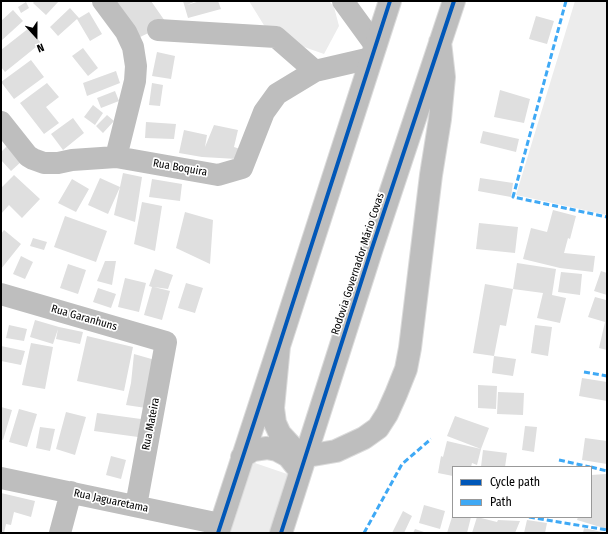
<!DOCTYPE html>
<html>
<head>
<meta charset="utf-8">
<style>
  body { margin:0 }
  #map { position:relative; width:608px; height:534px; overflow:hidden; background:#fff; font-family:"Fira Sans Condensed",sans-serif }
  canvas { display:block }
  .frame { position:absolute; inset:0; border:2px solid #000; pointer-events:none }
  .legend { position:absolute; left:452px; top:466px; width:140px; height:52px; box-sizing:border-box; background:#fff; border:1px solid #999; margin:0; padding:5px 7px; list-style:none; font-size:12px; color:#000 }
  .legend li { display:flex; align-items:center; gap:8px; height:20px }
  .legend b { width:20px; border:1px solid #999 }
  .north { position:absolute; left:16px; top:16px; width:40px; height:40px; -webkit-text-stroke:3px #fff; paint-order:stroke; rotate:159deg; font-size:11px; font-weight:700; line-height:16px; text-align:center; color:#000 }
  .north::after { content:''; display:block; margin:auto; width:14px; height:18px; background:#000; clip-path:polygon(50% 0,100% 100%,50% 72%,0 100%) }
</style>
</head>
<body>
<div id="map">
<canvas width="608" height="534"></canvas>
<div class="frame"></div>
<ul class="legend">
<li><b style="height:5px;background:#0057b8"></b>Cycle path</li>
<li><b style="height:5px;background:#3fa9f5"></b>Path</li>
</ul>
<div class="north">N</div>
</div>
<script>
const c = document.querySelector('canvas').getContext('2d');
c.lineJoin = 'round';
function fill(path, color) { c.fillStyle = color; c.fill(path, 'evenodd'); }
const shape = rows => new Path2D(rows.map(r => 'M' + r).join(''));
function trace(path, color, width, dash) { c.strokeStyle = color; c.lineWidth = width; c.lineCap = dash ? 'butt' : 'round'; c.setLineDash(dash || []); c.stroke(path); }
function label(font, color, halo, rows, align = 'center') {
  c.font = font + ' "Fira Sans Condensed",sans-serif'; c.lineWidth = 3.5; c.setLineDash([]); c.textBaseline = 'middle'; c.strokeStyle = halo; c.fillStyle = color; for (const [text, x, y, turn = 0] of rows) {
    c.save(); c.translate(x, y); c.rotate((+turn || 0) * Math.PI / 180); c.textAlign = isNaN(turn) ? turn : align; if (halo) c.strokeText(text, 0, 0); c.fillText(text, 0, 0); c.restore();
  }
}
const green = shape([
  [249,1,329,1,334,7,339,26,324,54,270,35],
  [575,1,607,1,607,215,516,195],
  [252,462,293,476,274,533,229,533]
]);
const building = shape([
  [35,1,59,1,46,15,33,3],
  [108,1,151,1,167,24,136,39],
  [183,1,196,1,187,5,200,1,218,1,221,9,188,18],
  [26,2,29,8,21,13,18,7],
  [70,8,79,18,89,12,102,34,90,41,77,19,58,36,50,27],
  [13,10,23,21,1,41,1,21],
  [536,16,554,21,547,44,529,39],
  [29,28,41,43,5,72,1,67,1,50],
  [83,48,98,68,88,76,72,56],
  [157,52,175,56,171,79,152,76],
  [31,60,44,77,14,99,1,82],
  [116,71,120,83,87,96,83,83],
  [47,83,59,97,46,107,59,123,44,134,20,103],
  [152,83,163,85,160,106,149,105],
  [500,90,530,99,524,123,494,117],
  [115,91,119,101,101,108,97,98],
  [93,105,103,113,95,125,84,117],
  [107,115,114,121,103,133,96,126],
  [73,118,84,133,63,150,51,134],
  [146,122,176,124,174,139,145,138],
  [214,125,238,130,234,147,240,149,237,159,202,157,179,153,184,130,207,135,205,147],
  [483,131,519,139,516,152,480,143],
  [7,146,22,161,11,171,1,160,1,152],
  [123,173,142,177,135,222,114,215],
  [14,175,40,199,22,218,9,205,1,214,1,188],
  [100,178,120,187,108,214,88,205],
  [480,178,513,183,511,197,478,191],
  [72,179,89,189,76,212,58,203],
  [152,179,182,184,180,201,149,197],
  [142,202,162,206,155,251,134,244],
  [553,210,576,216,570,239,568,238,564,253,595,256,593,272,560,268,523,259,531,228,547,232],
  [185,212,213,220,210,264,176,248],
  [65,216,107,231,96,262,54,247],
  [479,223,518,227,515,253,476,249],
  [4,230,21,244,1,269,1,234],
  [33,238,47,242,44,250,30,246],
  [21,256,33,262,25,279,13,274],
  [105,261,116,261,112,285,97,281],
  [517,263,556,269,552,295,566,298,560,323,537,318,543,293,513,289],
  [68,264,86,270,78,294,60,288],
  [155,269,173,275,168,289,154,287,170,291,162,320,144,315,152,287,149,286],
  [601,271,607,273,607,295,594,291],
  [561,272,582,274,580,295,558,292],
  [125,278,146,283,139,312,118,307],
  [186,283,203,288,195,313,178,308],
  [485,284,513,289,506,326,500,325,494,356,473,353],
  [98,288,116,294,111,308,93,302],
  [595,297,606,300,607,302,607,350,599,348,605,322,588,317],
  [35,320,59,327,83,332,80,344,56,339,58,329,53,344,30,337],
  [9,325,27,329,24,341,6,338],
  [535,325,552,327,548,356,531,353],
  [87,336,133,347,124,391,77,381],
  [31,343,53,347,45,389,22,385],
  [1,346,25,351,21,365,1,361],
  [134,354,155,360,146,408,126,405,131,383],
  [494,356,516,359,513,376,492,373],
  [582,378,607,382,607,401,579,396],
  [478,385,497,386,496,409,478,408],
  [498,392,524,393,523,415,497,414],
  [1,407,12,410,3,440,1,439],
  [19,409,37,414,27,447,9,442],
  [66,412,86,417,75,455,56,449],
  [97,413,141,419,138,437,94,431],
  [455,416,489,428,481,449,447,436],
  [525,426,537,427,534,452,522,450],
  [40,427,55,429,50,451,36,448],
  [585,438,607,441,607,464,582,460],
  [447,441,481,449,477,465,472,463,471,467,453,467,453,476,438,473,441,456,443,457],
  [483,450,507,453,505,467,481,467],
  [111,456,126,460,121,479,106,475],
  [606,474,607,494,607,529,577,520,578,517,591,517,591,475],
  [1,493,35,501,31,517,14,512,11,525,6,524,4,533,1,533],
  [424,505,445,511,440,529,419,523],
  [403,511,412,516,404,533,392,533],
  [452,517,471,517,467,533,447,533],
  [477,517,497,522,498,520,520,521,515,533,472,533],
  [527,520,547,523,545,533,524,533],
  [584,528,602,532,602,533,583,533],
  [415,529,427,533,413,533]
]);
const minor = shape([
  [103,1,126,32,133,47,136,66,135,81,116,157],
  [343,1,375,45],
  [158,30,276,37,315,71],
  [1,122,28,156,33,159,44,163,58,163,72,160,116,157,218,175,242,168,264,112,277,94,315,71,371,58],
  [1,294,166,342,136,506],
  [1,478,220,524],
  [60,533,71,492]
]);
const highway = shape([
  [279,346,273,408,275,423,280,434,292,447,307,456,336,451,364,438,378,428,387,414,396,394,406,369,410,348,431,175,440,119,444,77,440,42],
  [242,457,253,450,267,448,277,450,288,456,296,466],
  [218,533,279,346,390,1],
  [281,533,371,251,454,1]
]);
const quiet = shape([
  [566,1,513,197,607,217],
  [584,372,607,376],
  [559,460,590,467],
  [591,467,607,471],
  [529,517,607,530],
  [364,533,402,464,431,439]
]);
const cycleway = shape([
  [218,533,279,346,390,1],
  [281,533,371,251,454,1]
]);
const streetNames = [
  ["Rua Boquira",180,168,10],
  ["Rodovia Governador Mário Covas",358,264,-72],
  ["Rua Garanhuns",84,318,16],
  ["Rua Mateira",151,424,-79],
  ["Rua Jaguaretama",111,501,12]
];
fill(green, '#ececec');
fill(building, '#dfdfdf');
trace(highway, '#dbdbdb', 24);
trace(minor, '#bebebe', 22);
trace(highway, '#bebebe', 22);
trace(quiet, '#3fa9f5', 3, [6, 3]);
trace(cycleway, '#0057b8', 4);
label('11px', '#000', '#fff', streetNames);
</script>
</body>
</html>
